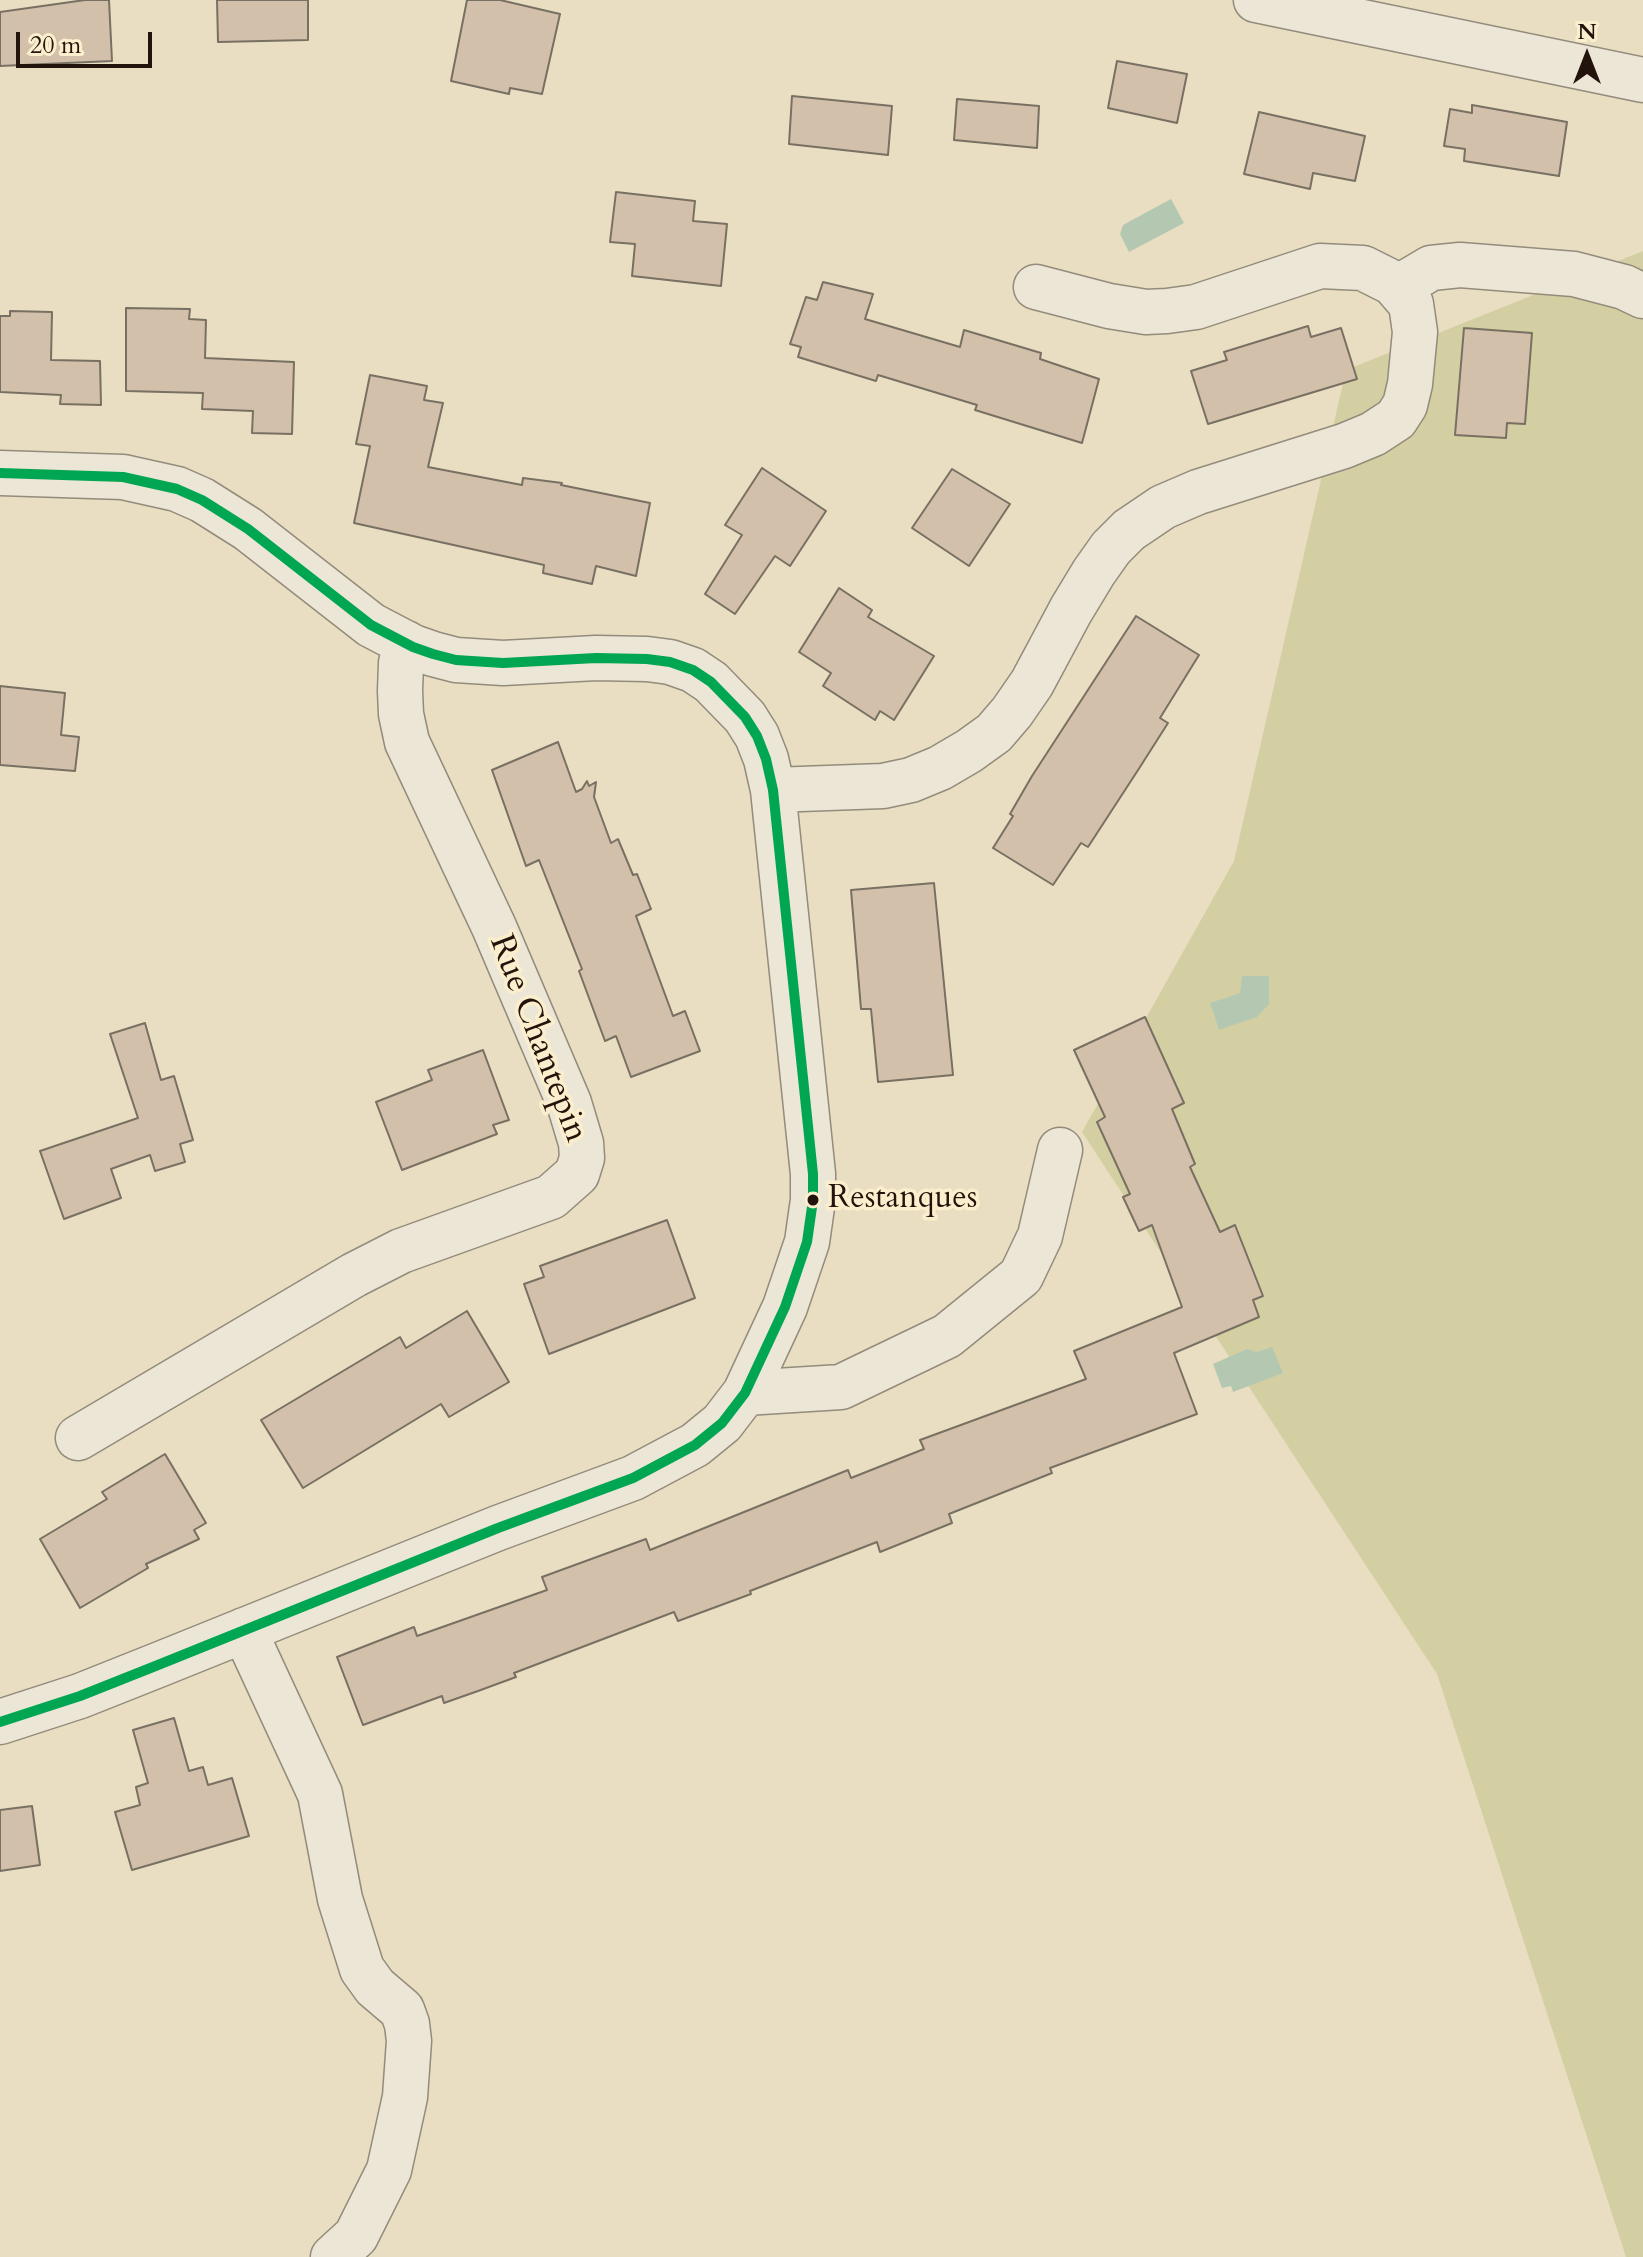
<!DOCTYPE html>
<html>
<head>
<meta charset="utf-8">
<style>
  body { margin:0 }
  #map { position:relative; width:1643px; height:2257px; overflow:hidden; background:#e9dec1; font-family:Cardo,serif }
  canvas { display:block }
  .north { position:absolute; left:1547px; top:16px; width:80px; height:80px; -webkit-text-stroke:6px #fbeecc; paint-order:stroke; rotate:0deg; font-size:22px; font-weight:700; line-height:32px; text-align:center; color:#22130d }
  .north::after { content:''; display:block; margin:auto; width:28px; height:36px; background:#22130d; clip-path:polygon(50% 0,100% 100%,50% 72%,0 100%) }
  .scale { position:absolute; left:16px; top:32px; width:136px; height:36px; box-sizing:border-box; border:4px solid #22130d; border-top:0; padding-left:10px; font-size:24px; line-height:28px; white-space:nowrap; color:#22130d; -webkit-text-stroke:6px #fbeecc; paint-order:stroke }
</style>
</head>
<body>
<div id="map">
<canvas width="1643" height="2257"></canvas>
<div class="north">N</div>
<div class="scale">20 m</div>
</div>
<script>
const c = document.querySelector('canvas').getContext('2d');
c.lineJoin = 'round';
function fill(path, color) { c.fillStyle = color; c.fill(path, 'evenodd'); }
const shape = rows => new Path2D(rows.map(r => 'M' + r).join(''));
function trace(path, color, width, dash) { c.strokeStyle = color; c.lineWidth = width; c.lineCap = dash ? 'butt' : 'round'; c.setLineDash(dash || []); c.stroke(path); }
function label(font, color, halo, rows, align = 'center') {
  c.font = font + ' Cardo,serif'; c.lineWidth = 7; c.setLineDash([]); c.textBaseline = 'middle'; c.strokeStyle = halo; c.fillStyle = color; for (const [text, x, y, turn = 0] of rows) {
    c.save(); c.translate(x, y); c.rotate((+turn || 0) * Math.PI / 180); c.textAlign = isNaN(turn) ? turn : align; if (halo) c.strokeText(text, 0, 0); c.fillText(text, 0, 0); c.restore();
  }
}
const green = shape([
  [1643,251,1643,2257,1626,2257,1437,1674,1082,1132,1234,861,1346,370]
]);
const water = shape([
  [1171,199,1184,223,1129,252,1120,234,1123,225],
  [1242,976,1269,976,1269,1004,1257,1017,1219,1030,1210,1003,1240,993],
  [1272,1347,1283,1373,1233,1392,1231,1386,1222,1388,1213,1364,1247,1349,1257,1352]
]);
const building = shape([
  [85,0,109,0,112,61,0,66,0,12,85,0],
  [217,0,308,0,308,40,218,42,217,0],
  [467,0,500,0,560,14,542,94,510,88,509,94,451,81,467,0],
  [1117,61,1187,74,1177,123,1108,108,1117,61],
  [792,96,892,106,888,155,789,144,792,96],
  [957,99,1039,106,1037,148,954,140,957,99],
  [1472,105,1567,122,1559,176,1464,161,1465,149,1444,146,1450,109,1472,113,1472,105],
  [1259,112,1365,136,1355,181,1313,173,1310,189,1244,174,1259,112],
  [616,192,695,201,693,221,727,224,721,286,632,276,635,244,610,242,616,192],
  [823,282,873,294,865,319,960,347,964,330,1041,353,1040,359,1099,379,1082,443,975,410,977,405,878,375,876,381,798,357,801,347,790,344,806,297,817,300,823,282],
  [126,308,190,309,189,319,206,320,205,358,294,362,292,434,252,433,253,411,202,409,203,393,126,391,126,308],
  [10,311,52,312,51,360,100,361,101,405,60,404,61,395,0,392,0,316,10,316,10,311],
  [1308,326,1311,337,1341,328,1357,379,1208,424,1191,371,1227,360,1224,352,1308,326],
  [1464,328,1532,333,1525,424,1507,423,1506,438,1455,435,1464,328],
  [370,375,427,386,424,400,443,403,428,467,522,485,523,478,562,483,561,485,650,503,636,576,596,566,592,584,543,573,544,565,354,523,370,446,356,444,370,375],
  [762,468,826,511,790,566,775,556,735,614,705,594,742,535,725,525,762,468],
  [952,469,1010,504,969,566,912,528,952,469],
  [839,588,872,610,868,617,934,656,894,720,880,711,875,720,823,686,831,673,799,652,839,588],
  [1136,616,1199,655,1160,718,1168,723,1140,767,1088,847,1081,843,1053,885,993,848,1013,816,1010,814,1032,776,1136,616],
  [0,686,65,693,61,735,79,737,75,771,0,765,0,686],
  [558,742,576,792,582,789,587,781,589,786,596,782,594,797,611,843,618,839,633,875,637,874,651,909,636,916,673,1016,685,1011,700,1051,631,1077,616,1036,605,1041,579,971,582,969,539,860,526,866,492,770,558,742],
  [934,883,953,1075,878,1082,871,1009,861,1009,851,890,934,883],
  [1145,1017,1184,1103,1172,1109,1195,1164,1190,1167,1220,1232,1235,1225,1263,1296,1253,1300,1259,1317,1174,1353,1197,1414,1050,1468,1052,1473,949,1514,952,1523,880,1552,877,1542,750,1591,751,1594,678,1621,674,1612,514,1673,516,1677,478,1691,444,1703,442,1696,363,1725,337,1657,414,1627,417,1636,547,1590,542,1577,646,1539,650,1550,848,1470,851,1478,924,1449,920,1440,1086,1379,1074,1351,1182,1307,1152,1225,1139,1231,1123,1197,1130,1194,1097,1122,1105,1117,1074,1050,1145,1017],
  [145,1023,161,1080,174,1076,193,1140,180,1144,185,1162,155,1171,150,1155,111,1169,121,1198,64,1219,40,1151,138,1118,110,1034,145,1023],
  [483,1050,509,1120,493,1125,497,1134,402,1170,376,1102,432,1080,428,1070,483,1050],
  [667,1220,695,1298,549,1354,524,1284,544,1277,540,1266,667,1220],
  [467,1311,509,1382,449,1417,441,1404,303,1488,261,1420,400,1337,406,1348,467,1311],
  [165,1454,206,1523,194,1530,199,1539,146,1564,148,1568,80,1608,40,1539,107,1499,102,1492,165,1454],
  [174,1718,189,1771,203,1767,208,1785,232,1778,249,1836,132,1870,115,1812,140,1805,136,1787,148,1783,133,1730,174,1718],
  [32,1806,40,1865,0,1871,0,1810,32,1806]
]);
const minor = shape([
  [1256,0,1643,80],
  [1400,290,1409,281,1431,268,1460,265,1574,274,1624,287,1643,296],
  [0,473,123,477,177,489,202,500,248,529,371,625,413,647,433,654,456,660,503,663,596,658,647,659,670,662,693,670,711,682,745,717,757,736,766,759,773,790,813,1174,813,1200,807,1242,785,1307,745,1393,722,1423,695,1445,633,1478,498,1528,158,1665,80,1696,0,1722],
  [773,790,883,786,911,780,940,768,969,751,994,733,1012,712,1032,683,1071,610,1094,572,1111,548,1129,530,1163,507,1198,492,1344,446,1373,434,1396,419,1405,405,1410,384,1415,332,1411,304,1393,283,1363,268,1320,266,1196,307,1167,311,1146,312,1109,306,1036,287],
  [745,1393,841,1387,947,1336,1021,1276,1040,1236,1060,1150],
  [78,1438,354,1275,401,1251,551,1197,577,1174,582,1158,581,1143,569,1103,494,927,407,742,401,714,400,691,401,663,406,643],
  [244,1630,320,1794,340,1899,362,1969,375,1987,402,2010,407,2024,409,2041,405,2097,389,2170,356,2236,333,2257]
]);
const bus1 = shape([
  [0,473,123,477,177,489,202,500,248,529,371,625,413,647,433,654,456,660,503,663,596,658,647,659,670,662,693,670,711,682,745,717,757,736,766,759,773,790,813,1174,813,1200,807,1242,785,1307,745,1393,722,1423,695,1445,633,1478,498,1528,158,1665,80,1696,0,1722]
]);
const markers = [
  [813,1200,7,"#22130d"]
];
const busNames = [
  ["Restanques",828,1200]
];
const streetNames = [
  ["Rue Chantepin",537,1039,69]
];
fill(green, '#d4cfa2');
fill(water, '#b4c8b1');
fill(building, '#d3c0ab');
trace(building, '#787062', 2);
trace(minor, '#938b7b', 47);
trace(minor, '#ece6d7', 44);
trace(bus1, '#00a651', 10);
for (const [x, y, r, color] of markers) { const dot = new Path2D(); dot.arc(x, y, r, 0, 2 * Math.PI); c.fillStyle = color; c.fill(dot); trace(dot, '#fbeecc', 3); }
label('32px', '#22130d', '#fbeecc', busNames, 'left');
label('34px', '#22130d', '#fbeecc', streetNames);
</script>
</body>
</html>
